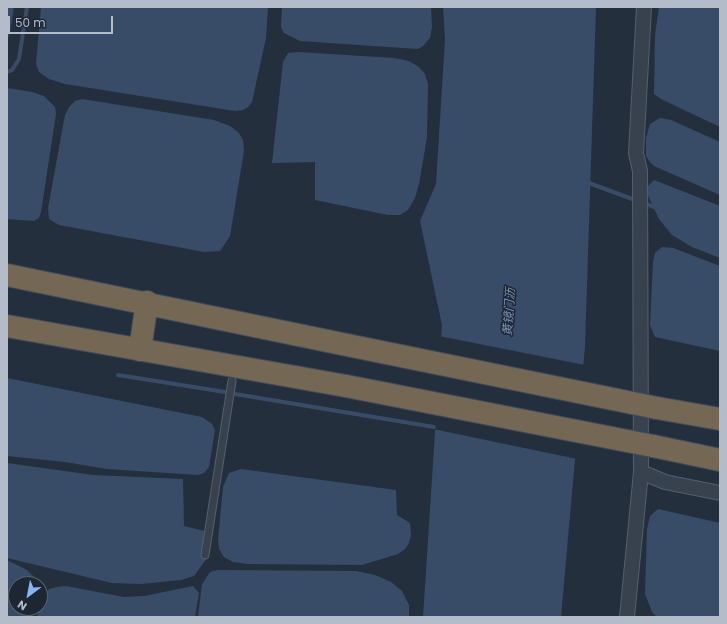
<!DOCTYPE html>
<html>
<head>
<meta charset="utf-8">
<style>
  body { margin:0 }
  #map { position:relative; width:727px; height:624px; overflow:hidden; background:#242f3e; font-family:Poppins,sans-serif }
  canvas { display:block }
  .frame { position:absolute; inset:0; border:8px solid #b4bcc9; pointer-events:none }
  .north { position:absolute; left:8px; top:576px; width:40px; height:40px; box-sizing:border-box; background:#1d2633; border:1px solid #59626f; border-radius:50%; rotate:212deg; font-size:11px; font-weight:700; line-height:16px; text-align:center; color:#b4bcc9 }
  .north::after { content:''; display:block; margin:auto; width:14px; height:18px; background:#8ab4f8; clip-path:polygon(50% 0,100% 100%,50% 72%,0 100%) }
  .scale { position:absolute; left:8px; top:16px; width:105px; height:18px; box-sizing:border-box; border:2px solid #b4bcc9; border-top:0; padding-left:5px; font-size:12px; line-height:14px; white-space:nowrap; color:#b4bcc9; -webkit-text-stroke:3px #1d2633; paint-order:stroke }
</style>
</head>
<body>
<div id="map">
<canvas width="727" height="624"></canvas>
<div class="frame"></div>
<div class="north">N</div>
<div class="scale">50 m</div>
</div>
<script>
const c = document.querySelector('canvas').getContext('2d');
c.lineJoin = 'round';
function fill(path, color) { c.fillStyle = color; c.fill(path, 'evenodd'); }
const shape = rows => new Path2D(rows.map(r => 'M' + r).join(''));
function trace(path, color, width, dash) { c.strokeStyle = color; c.lineWidth = width; c.lineCap = dash ? 'butt' : 'round'; c.setLineDash(dash || []); c.stroke(path); }
function label(font, color, halo, rows, align = 'center') {
  c.font = font + ' Poppins,"Noto Sans SC",sans-serif'; c.lineWidth = 3; c.setLineDash([]); c.textBaseline = 'middle'; c.strokeStyle = halo; c.fillStyle = color; for (const [text, x, y, turn = 0] of rows) {
    c.save(); c.translate(x, y); c.rotate((+turn || 0) * Math.PI / 180); c.textAlign = isNaN(turn) ? turn : align; if (halo) c.strokeText(text, 0, 0); c.fillText(text, 0, 0); c.restore();
  }
}
const water = shape([
  [7,7,14,7,10,32,7,41],
  [41,7,268,7,266,38,252,102,248,107,243,110,235,111,65,84,49,79,39,72,36,64],
  [282,7,431,7,432,27,430,38,423,46,418,49,300,41,284,33,281,27],
  [443,7,596,7,585,346,561,617,423,617,442,325,420,221,436,184,445,39],
  [659,7,720,8,720,127,661,99,654,94,655,35],
  [298,52,394,58,409,61,419,67,425,74,428,84,427,137,419,184,415,198,408,210,400,215,388,215,315,200,315,162,272,163,283,62,288,53],
  [7,88,32,92,44,96,55,107,56,114,41,212,39,218,34,221,7,219],
  [82,99,214,120,230,126,239,133,243,140,244,151,230,236,220,251,204,252,59,225,49,219,48,208,65,115,69,107,75,101],
  [660,118,671,120,720,142,720,195,654,166,650,162,646,156,646,138,650,124],
  [654,180,720,206,720,258,692,247,672,235,659,219,645,189],
  [662,247,673,248,720,266,720,351,655,337,650,325,653,262,655,253],
  [7,378,202,417,212,424,215,430,209,467,204,473,198,475,107,469,65,462,7,456],
  [7,463,93,475,183,479,184,526,212,533,207,558,194,576,181,580,141,584,112,583,7,558],
  [241,469,396,490,397,515,410,523,411,535,409,543,405,549,398,554,362,565,248,564,233,562,224,557,219,549,218,540,223,487,229,473],
  [658,509,720,523,720,617,657,617,652,612,645,594,647,529,650,516],
  [7,560,27,570,35,578,36,584,16,584,16,608,34,608,32,617,7,617],
  [218,570,356,571,375,575,391,582,402,591,409,605,409,617,198,617,202,584,210,572],
  [66,586,124,597,144,596,193,586,199,593,195,617,37,617,44,597,49,589,57,587]
]);
const pier = shape([
  [439,336,585,365,577,459,433,429]
]);
const stream = shape([
  [7,72,12,70,19,59,27,7],
  [586,182,657,208],
  [118,375,225,392],
  [235,394,434,427]
]);
const lane = shape([
  [205,555,232,381]
]);
const street = shape([
  [641,472,640,171,636,153,644,7],
  [627,617,641,472,665,482,720,493]
]);
const highway = shape([
  [7,275,352,346],
  [7,326,346,386],
  [140,350,147,302],
  [657,408,720,419],
  [653,446,720,460]
]);
const highwayBridge = shape([
  [352,346,657,408],
  [346,386,653,446]
]);
const waterNames = [
  ["黄镜门沥",510,312,-86]
];
fill(water, '#394c67');
fill(pier, '#242f3e');
trace(stream, '#394c67', 4);
trace(lane, '#565f6c', 9);
trace(street, '#565f6c', 16);
trace(highway, '#434c59', 24);
trace(lane, '#38414e', 7);
trace(street, '#38414e', 14);
trace(highway, '#746855', 22);
trace(highwayBridge, '#434c59', 24, []);
trace(highwayBridge, '#746855', 22);
label('italic 12px', '#7c92b1', '#1d2633', waterNames);
</script>
</body>
</html>
